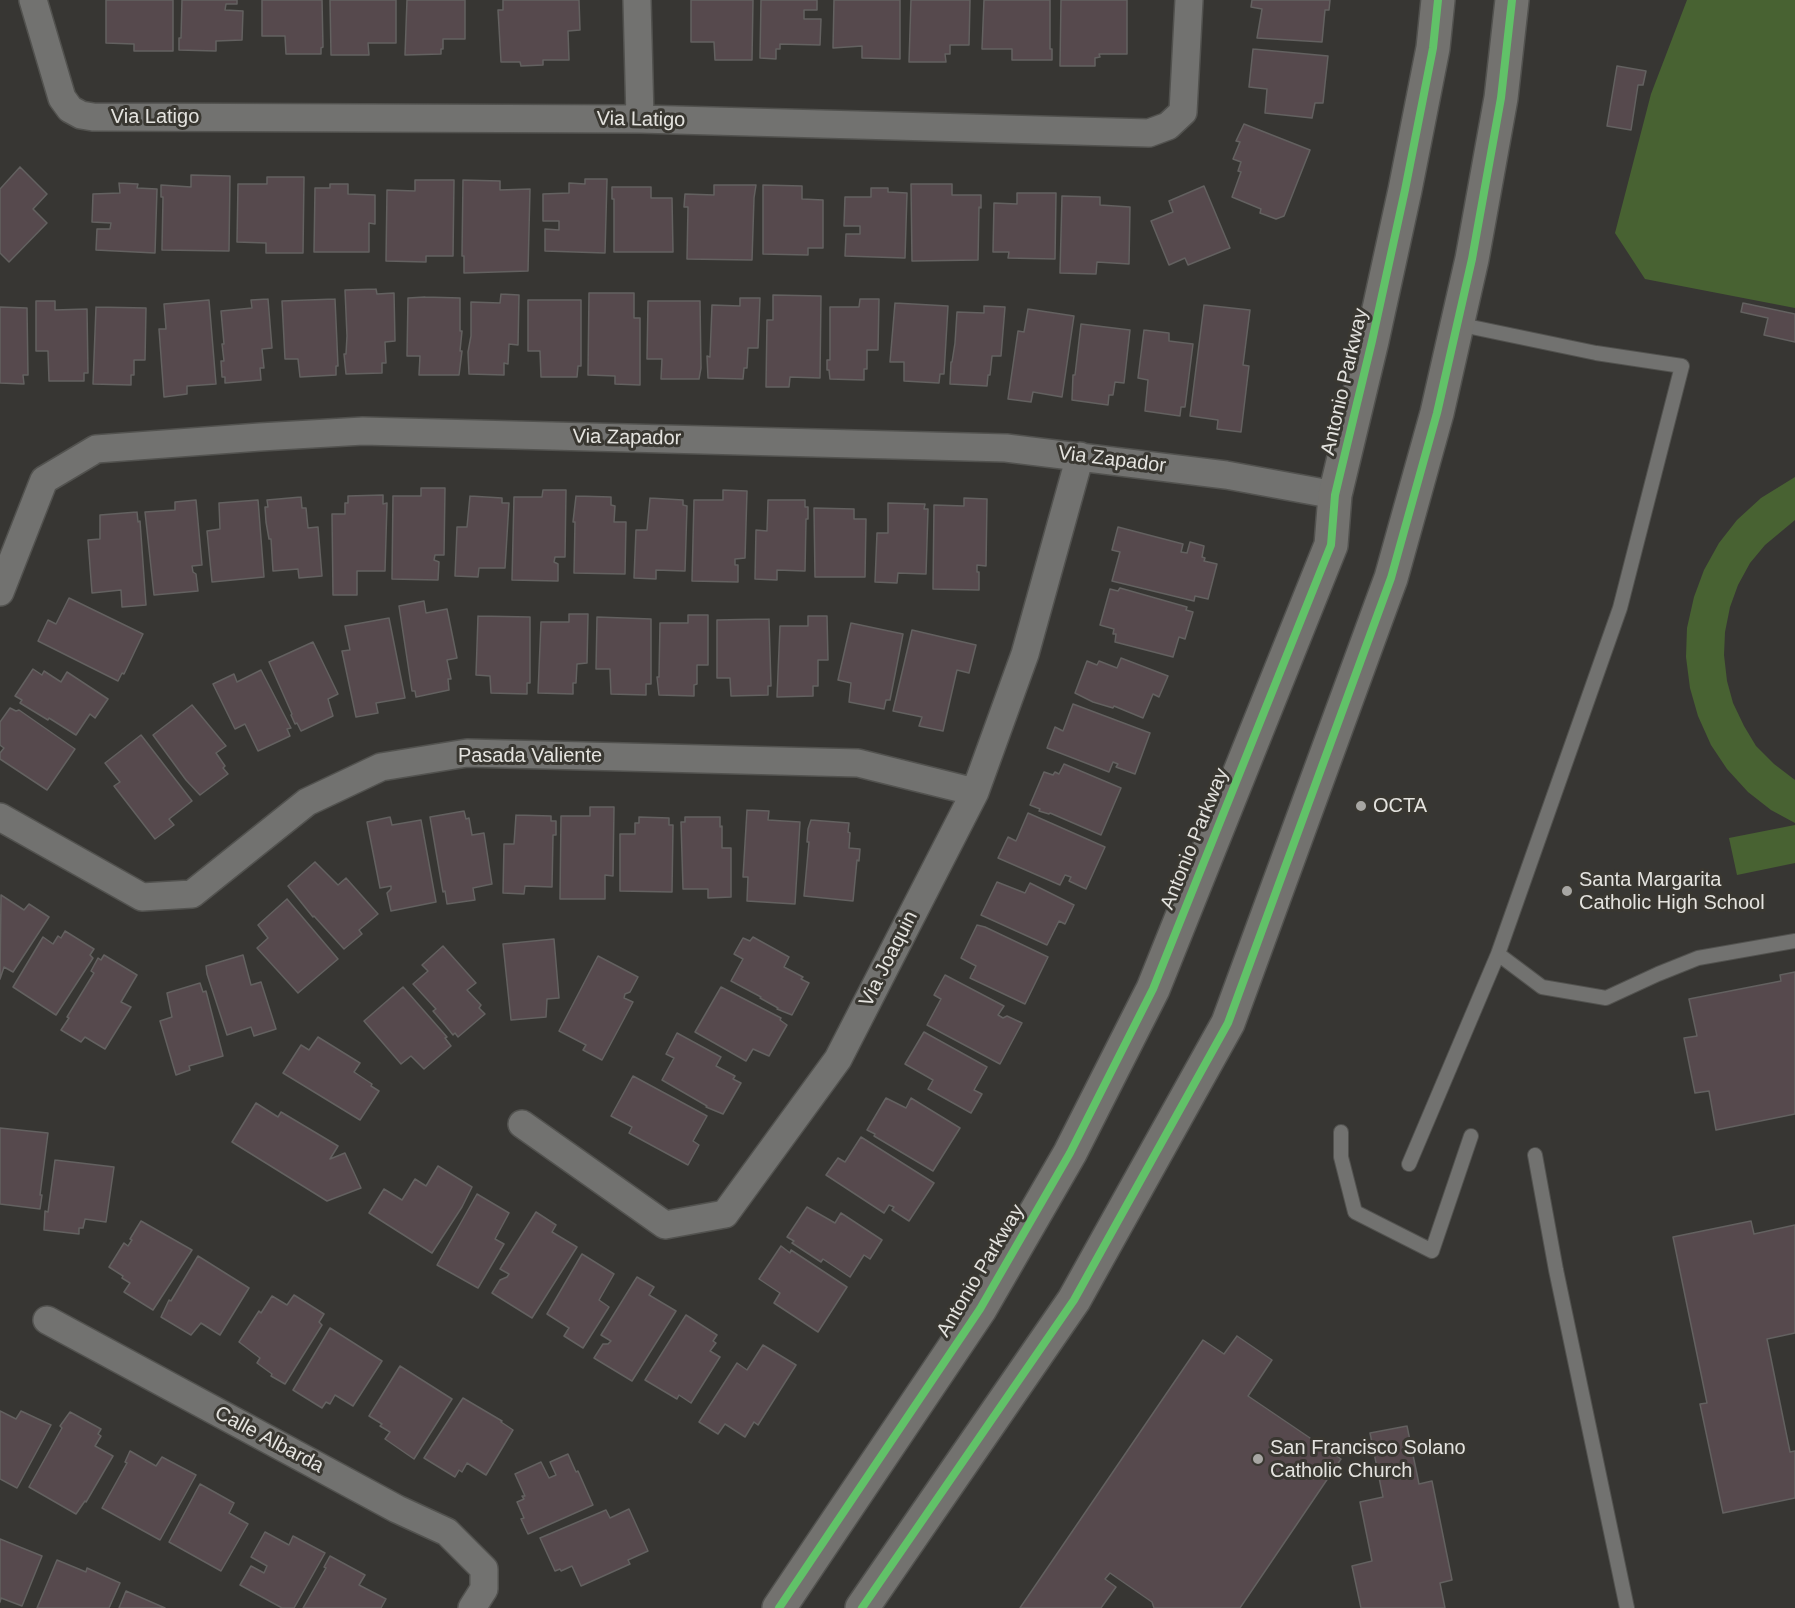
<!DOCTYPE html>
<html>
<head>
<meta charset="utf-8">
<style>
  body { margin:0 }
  canvas { display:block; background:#373633 }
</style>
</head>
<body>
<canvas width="1795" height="1608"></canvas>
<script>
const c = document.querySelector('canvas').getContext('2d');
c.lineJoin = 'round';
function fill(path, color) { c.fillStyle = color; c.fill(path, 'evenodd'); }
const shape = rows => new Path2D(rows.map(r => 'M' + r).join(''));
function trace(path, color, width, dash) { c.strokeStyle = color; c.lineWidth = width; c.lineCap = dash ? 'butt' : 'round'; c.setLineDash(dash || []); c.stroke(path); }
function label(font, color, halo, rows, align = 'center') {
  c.font = font + ' Arial,sans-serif'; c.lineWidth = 6; c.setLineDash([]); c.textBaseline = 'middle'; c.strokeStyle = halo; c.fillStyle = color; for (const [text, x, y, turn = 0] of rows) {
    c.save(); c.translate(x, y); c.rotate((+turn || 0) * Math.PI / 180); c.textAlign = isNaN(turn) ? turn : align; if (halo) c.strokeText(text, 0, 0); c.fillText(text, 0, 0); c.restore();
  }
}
const green = shape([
  [1687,0,1795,0,1795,308,1645,279,1615,233,1651,94],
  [1795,477,1795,520,1765,545,1750,563,1738,585,1730,607,1725,632,1724,655,1727,681,1733,703,1744,726,1756,746,1774,764,1795,780,1795,823,1771,810,1748,792,1727,769,1711,745,1698,716,1690,688,1686,657,1687,628,1694,597,1704,570,1719,543,1737,520,1761,498],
  [1795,825,1795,863,1737,875,1729,838]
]);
const building = shape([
  [106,0,173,0,173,51,134,51,134,44,106,43,106,0],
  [182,0,237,0,237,4,226,4,225,10,243,11,242,40,216,41,216,51,179,50,179,38,181,38,182,0],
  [262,0,322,0,323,47,321,48,321,54,286,54,285,36,262,36,262,0],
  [330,0,396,0,396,43,368,43,369,55,331,55,330,0],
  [407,0,465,0,465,39,443,39,443,49,441,49,441,54,405,55,407,0],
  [503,0,579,0,580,30,568,31,569,60,543,60,543,65,521,66,520,62,501,62,498,10,503,10,503,0],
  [691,0,753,0,752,60,715,60,714,42,691,42,691,0],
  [761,0,817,0,817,10,804,10,804,19,821,19,820,45,780,44,780,49,776,49,776,59,760,58,761,0],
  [834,0,900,0,900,59,862,58,862,46,833,48,834,0],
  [911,0,970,0,969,45,950,45,950,54,945,54,946,62,909,62,911,0],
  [984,0,1050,0,1050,49,1052,49,1052,60,1012,60,1012,49,982,49,984,0],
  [1061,0,1127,0,1127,54,1099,54,1100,57,1095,58,1095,66,1060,66,1061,0],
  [1252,0,1330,0,1329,10,1325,10,1322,42,1257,38,1262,9,1251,7,1252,0],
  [1253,49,1328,56,1323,103,1315,103,1312,118,1265,113,1267,89,1249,87,1253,49],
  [1617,66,1646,71,1643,85,1638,85,1631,130,1607,126,1617,66],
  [1244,124,1310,150,1284,216,1276,219,1260,213,1261,209,1232,197,1241,172,1238,171,1241,162,1233,159,1240,142,1236,141,1244,124],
  [20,167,47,194,33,209,47,223,9,262,0,253,0,189,20,167],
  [191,175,230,176,229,251,162,250,163,197,161,197,161,185,191,187,191,175],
  [267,177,304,177,303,253,266,253,266,243,237,242,238,184,267,184,267,177],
  [585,179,607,179,605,253,545,251,545,229,559,230,559,221,543,221,543,194,569,193,569,183,585,184,585,179],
  [415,180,454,180,453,256,426,256,426,262,386,261,387,190,415,191,415,180],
  [463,180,500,181,500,190,530,189,528,271,464,273,464,256,462,256,463,180],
  [119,183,138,184,137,188,157,189,155,253,96,250,97,229,110,229,111,223,92,222,93,194,120,193,119,183],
  [330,184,348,184,348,194,375,195,375,224,369,223,369,252,314,252,315,188,330,188,330,184],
  [911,184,952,184,952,195,981,195,981,208,979,207,978,260,912,261,911,184],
  [714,185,756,185,754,198,752,260,687,259,688,207,684,207,685,194,714,195,714,185],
  [763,185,802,186,802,199,823,200,823,248,808,248,808,255,763,254,763,185],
  [1204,186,1230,248,1188,265,1185,258,1169,265,1151,221,1173,212,1169,201,1204,186],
  [612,187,651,187,651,198,672,198,673,252,614,252,614,199,612,199,612,187],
  [871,188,888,188,888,192,907,193,905,258,845,256,846,234,860,234,860,226,844,226,845,197,871,197,871,188],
  [1017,193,1056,193,1055,259,1008,258,1009,252,993,252,994,203,1017,204,1017,193],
  [1062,196,1100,197,1100,205,1130,207,1129,264,1097,262,1096,274,1060,273,1062,196],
  [376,289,377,294,394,293,395,341,385,342,386,363,382,363,382,373,346,374,344,354,346,354,347,336,345,290,376,289],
  [589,293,634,293,634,318,640,318,640,385,615,384,615,376,588,375,589,293],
  [501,294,519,295,518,345,509,344,508,364,504,363,504,375,469,374,468,352,471,336,471,302,500,303,501,294],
  [773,295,821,296,820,378,790,377,789,387,766,387,767,320,773,320,773,295],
  [425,297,460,298,460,331,462,331,460,351,462,351,459,375,419,375,420,356,407,356,408,298,425,297],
  [740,298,760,298,758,348,748,348,747,368,744,368,743,379,708,378,707,356,710,357,712,305,740,306,740,298],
  [268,299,272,348,262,349,264,368,260,368,261,380,225,383,225,377,222,377,221,361,224,361,222,344,224,344,221,311,252,308,251,300,268,299],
  [335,299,338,366,336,366,336,375,300,377,298,359,285,359,282,301,335,299],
  [860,299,879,299,878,350,867,350,867,369,864,369,864,380,830,379,829,370,827,370,827,360,830,360,830,307,859,307,860,299],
  [209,300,216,384,187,386,187,394,164,397,159,329,166,329,164,304,209,300],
  [528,300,581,300,581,366,578,366,577,377,541,377,540,351,528,351,528,300],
  [36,301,55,301,55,310,87,309,88,373,84,373,84,381,49,381,48,351,36,351,36,301],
  [648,301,700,301,701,368,699,379,661,379,662,359,647,359,648,301],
  [895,303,948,306,944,374,940,374,939,383,904,381,904,362,890,362,895,303],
  [1743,303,1795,314,1795,342,1764,335,1768,318,1741,312,1743,303],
  [1204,305,1250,310,1243,365,1249,366,1241,432,1217,429,1218,420,1190,416,1204,305],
  [984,306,1005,307,1001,356,992,356,990,375,988,375,987,386,950,384,951,362,952,362,955,343,957,312,984,313,984,306],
  [0,307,27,308,28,375,23,375,24,384,0,383,0,307],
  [96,307,146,308,145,360,134,360,134,375,131,375,131,385,93,384,96,307],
  [1028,309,1074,316,1062,397,1033,392,1031,402,1008,399,1018,331,1024,332,1028,309],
  [1081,324,1130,330,1124,383,1115,382,1113,395,1109,395,1108,405,1072,400,1073,375,1075,375,1081,324],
  [1144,330,1169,333,1169,341,1193,344,1185,407,1181,407,1180,416,1145,411,1148,380,1138,378,1144,330],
  [421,488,445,488,444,555,435,555,434,560,439,562,438,580,392,579,393,496,421,496,421,488],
  [543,490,566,490,565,557,555,557,554,562,558,564,558,581,512,580,514,497,542,497,543,490],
  [723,490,747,491,745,558,735,559,735,565,738,565,738,582,692,581,694,500,723,500,723,490],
  [383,495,383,504,387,503,385,571,357,571,357,595,333,595,332,514,345,514,345,503,348,503,348,496,383,495],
  [470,496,502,498,502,503,509,503,505,568,479,568,478,577,455,576,457,527,467,527,470,496],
  [576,496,611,497,611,505,615,506,614,522,626,522,625,574,574,573,575,522,573,522,576,496],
  [301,497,302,508,306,508,308,528,318,527,322,576,299,578,298,569,273,571,271,539,269,539,266,522,265,507,268,507,267,500,301,497],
  [650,498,683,500,683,505,687,506,685,571,656,570,656,579,634,578,636,530,647,530,650,498],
  [964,498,987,499,986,566,977,565,977,572,979,572,979,590,933,589,934,505,964,506,964,498],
  [196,500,202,565,192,566,193,572,196,574,198,591,154,595,145,512,175,510,175,502,196,500],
  [258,500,264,577,212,582,207,531,220,529,219,503,258,500],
  [768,500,805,500,805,507,808,507,808,519,806,519,805,571,777,570,777,580,755,579,756,530,767,531,768,500],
  [888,503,925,504,924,509,928,509,926,574,898,573,897,583,875,582,877,533,888,533,888,503],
  [814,508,854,509,854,519,866,519,865,577,815,577,814,508],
  [137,512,138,522,140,521,146,605,122,607,121,590,92,593,88,540,100,539,100,515,137,512],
  [1118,527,1183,544,1181,552,1187,553,1190,542,1204,546,1202,557,1205,558,1204,561,1217,564,1208,599,1195,596,1194,601,1112,581,1120,552,1112,550,1118,527],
  [1120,588,1187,607,1186,610,1193,612,1185,639,1179,637,1173,657,1115,642,1116,634,1113,634,1114,629,1100,625,1110,589,1118,591,1120,588],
  [69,598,143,634,124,674,122,673,118,681,38,641,48,620,56,624,69,598],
  [424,601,426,613,447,609,457,658,447,660,451,679,448,679,449,690,416,697,415,691,412,691,399,606,424,601],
  [569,614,588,614,587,663,577,664,576,683,573,683,573,694,538,693,541,622,569,622,569,614],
  [688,615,708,615,708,665,697,665,697,684,694,685,694,696,659,695,657,677,659,677,660,623,688,623,688,615],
  [478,616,530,617,530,683,527,683,527,694,491,693,490,676,476,675,478,616],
  [808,616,827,616,828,660,818,660,818,686,813,686,813,696,777,697,780,626,808,626,808,616],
  [597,617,651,619,651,684,646,684,646,695,611,694,610,669,596,669,597,617],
  [389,618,405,698,376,703,378,713,356,717,342,651,350,650,345,626,389,618],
  [769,619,771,686,768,686,768,695,731,696,730,678,717,678,717,620,769,619],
  [851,623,903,634,890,700,886,700,884,709,849,702,851,683,838,680,851,623],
  [912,630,976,645,969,673,957,670,943,731,919,726,922,717,893,711,912,630],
  [313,642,338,694,328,699,333,716,301,731,297,723,295,724,291,715,292,714,269,662,313,642],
  [1121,658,1168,676,1159,697,1153,694,1143,718,1114,706,1113,708,1093,702,1075,693,1087,661,1097,665,1099,661,1117,668,1121,658],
  [33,669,42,675,44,671,61,682,67,672,108,699,95,718,90,714,76,735,49,718,48,720,20,703,22,700,15,696,33,669],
  [261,670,291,728,287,729,290,736,258,751,245,724,235,729,213,684,234,674,237,682,261,670],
  [1073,704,1150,733,1135,774,1116,767,1118,764,1113,762,1109,772,1047,748,1055,727,1063,731,1073,704],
  [192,705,226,746,216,753,225,766,223,768,228,774,200,795,186,780,153,735,192,705],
  [10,708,16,711,19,710,75,749,47,790,0,759,0,753,4,748,0,745,0,722,10,708],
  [141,735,192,801,169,819,174,825,155,839,114,786,120,782,105,763,141,735],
  [1064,764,1121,788,1101,835,1050,813,1049,814,1039,811,1040,809,1030,805,1044,772,1053,775,1055,772,1059,774,1064,764],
  [590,807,614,807,613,876,605,875,605,899,560,899,561,816,590,816,590,807],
  [747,810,769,811,768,820,800,822,795,904,747,901,748,877,743,877,747,810],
  [464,811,466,819,469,818,472,835,484,833,492,884,473,888,475,900,447,904,445,891,443,892,430,817,464,811],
  [1028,813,1105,847,1086,889,1069,881,1071,877,1065,875,1060,885,998,858,1008,837,1016,841,1028,813],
  [516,815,551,816,551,821,556,821,556,835,553,835,552,887,525,886,524,894,503,893,504,844,514,844,516,815],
  [390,817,392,825,421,820,436,902,391,911,387,893,391,889,391,886,380,888,367,822,390,817],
  [639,817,669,818,669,825,673,825,672,892,620,891,620,834,635,834,635,823,639,823,639,817],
  [685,817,720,817,720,827,722,826,722,848,731,848,731,897,708,898,708,889,683,889,681,822,685,822,685,817],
  [811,820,849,823,848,832,850,833,849,848,860,849,859,861,857,860,853,901,804,896,809,842,807,842,808,829,811,820],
  [315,862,338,885,346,878,378,914,359,930,362,934,344,949,314,916,313,917,288,886,315,862],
  [997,882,1025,893,1030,883,1074,905,1065,924,1059,921,1047,945,981,915,997,882],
  [1,895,24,910,29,904,49,917,13,972,4,967,0,979,1,895],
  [287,899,338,959,298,993,257,948,268,938,258,925,287,899],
  [977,925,985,927,1048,957,1025,1004,970,978,976,966,961,958,977,925],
  [65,931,94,949,90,955,93,958,56,1015,13,987,43,937,53,944,58,936,61,938,65,931],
  [753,937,789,957,784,967,803,977,801,979,809,983,792,1015,777,1009,778,1008,760,998,761,997,731,981,743,959,734,954,743,938,750,941,753,937],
  [554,939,559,998,547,999,546,1017,511,1020,503,944,554,939],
  [443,946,476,983,467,990,481,1005,479,1008,485,1014,458,1037,455,1033,453,1035,445,1025,433,1011,436,1009,413,984,428,971,422,965,443,946],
  [104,955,137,975,121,1002,131,1007,105,1049,85,1037,81,1042,61,1030,69,1018,67,1017,94,973,91,971,98,958,101,960,104,955],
  [243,955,251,985,261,982,276,1029,254,1036,251,1027,227,1035,207,974,206,966,243,955],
  [598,956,638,977,630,992,625,994,624,998,633,1002,602,1060,583,1050,586,1045,559,1031,598,956],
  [1795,972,1795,1114,1716,1130,1709,1091,1695,1093,1684,1038,1697,1036,1689,999,1781,981,1780,975,1795,972],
  [945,975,1004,1006,998,1015,1003,1018,1007,1016,1022,1023,1000,1064,927,1025,941,999,934,995,945,975],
  [200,983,203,992,206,991,223,1056,189,1066,190,1070,176,1075,160,1021,172,1017,167,993,200,983],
  [403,987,447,1037,445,1038,451,1046,424,1069,411,1056,401,1064,364,1021,403,987],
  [721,987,781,1018,780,1020,787,1025,769,1056,753,1049,746,1061,695,1032,721,987],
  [924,1032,987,1067,974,1090,982,1094,971,1113,928,1089,933,1080,905,1064,924,1032],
  [677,1033,721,1057,716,1066,735,1076,733,1079,741,1083,723,1114,706,1107,707,1106,662,1080,674,1058,666,1054,677,1033],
  [318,1037,360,1063,354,1072,372,1084,371,1086,379,1091,360,1120,283,1073,301,1045,309,1050,318,1037],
  [633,1076,707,1116,693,1141,699,1145,688,1165,629,1133,632,1127,611,1116,633,1076],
  [886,1098,906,1108,911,1098,960,1128,933,1171,874,1136,875,1134,867,1130,886,1098],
  [256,1103,278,1117,281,1112,338,1146,330,1159,345,1153,361,1188,327,1201,232,1142,256,1103],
  [0,1128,48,1133,40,1195,42,1195,40,1209,0,1204,0,1128],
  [861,1137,934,1183,909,1221,892,1210,894,1207,889,1205,884,1213,826,1175,838,1158,845,1162,861,1137],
  [55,1160,114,1167,106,1222,85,1219,83,1228,79,1228,79,1234,44,1230,45,1211,48,1212,55,1160],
  [438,1166,472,1187,462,1207,432,1253,369,1213,384,1189,402,1200,415,1179,426,1186,438,1166],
  [477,1194,509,1213,495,1239,504,1244,478,1288,437,1265,477,1194],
  [807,1207,835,1223,841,1213,882,1240,870,1259,864,1255,850,1277,823,1259,821,1262,792,1243,794,1241,787,1237,807,1207],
  [536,1212,556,1225,552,1232,577,1247,532,1318,492,1293,500,1280,507,1277,509,1274,500,1269,536,1212],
  [141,1221,192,1250,153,1310,124,1292,130,1283,122,1278,123,1276,109,1267,124,1243,128,1246,132,1240,130,1239,141,1221],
  [1751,1221,1754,1234,1795,1225,1795,1333,1767,1339,1790,1452,1795,1451,1795,1498,1723,1513,1700,1404,1707,1403,1673,1237,1751,1221],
  [781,1246,790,1253,791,1250,847,1287,818,1332,774,1303,780,1293,759,1279,781,1246],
  [582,1254,614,1274,599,1300,609,1307,583,1348,564,1336,569,1328,547,1314,582,1254],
  [198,1256,249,1288,220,1335,201,1323,191,1335,161,1317,169,1300,171,1301,198,1256],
  [637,1277,654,1287,649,1295,676,1311,632,1381,594,1358,603,1344,608,1344,611,1341,601,1335,637,1277],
  [294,1295,324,1314,319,1322,322,1325,285,1384,271,1376,272,1374,257,1363,260,1358,239,1342,259,1311,261,1313,272,1296,287,1305,294,1295],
  [686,1315,717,1335,713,1341,716,1343,710,1351,720,1357,691,1403,679,1395,677,1399,645,1380,686,1315],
  [330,1328,382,1361,353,1406,335,1395,330,1404,326,1402,322,1408,293,1390,330,1328],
  [1237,1336,1272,1360,1248,1396,1341,1459,1240,1608,1154,1608,1152,1602,1110,1573,1105,1579,1116,1587,1101,1608,1020,1608,1203,1340,1224,1354,1237,1336],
  [763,1345,796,1365,758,1425,754,1422,745,1437,725,1424,718,1434,699,1422,737,1363,747,1370,763,1345],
  [400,1366,452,1399,414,1459,385,1439,390,1432,380,1426,382,1424,369,1416,400,1366],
  [463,1398,502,1421,501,1422,513,1430,486,1475,467,1463,462,1472,459,1470,455,1477,424,1458,463,1398],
  [0,1411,16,1419,21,1411,51,1425,17,1488,0,1479,0,1411],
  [70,1412,101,1429,98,1434,101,1436,95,1446,113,1456,86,1502,85,1501,76,1514,29,1487,62,1428,60,1426,70,1412],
  [1407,1426,1419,1484,1432,1481,1452,1580,1440,1583,1445,1608,1361,1608,1352,1566,1372,1561,1360,1502,1383,1497,1370,1433,1407,1426],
  [130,1451,156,1466,162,1457,196,1475,160,1540,102,1508,127,1463,125,1462,130,1451],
  [568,1454,576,1472,578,1471,593,1505,528,1534,521,1519,524,1518,517,1502,524,1499,522,1496,525,1496,515,1474,541,1462,549,1478,556,1475,550,1462,568,1454],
  [200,1484,234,1503,229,1513,248,1524,221,1571,169,1542,200,1484],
  [629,1509,648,1551,628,1560,630,1564,581,1586,572,1566,561,1571,560,1569,555,1571,540,1538,606,1510,610,1518,629,1509],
  [265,1532,289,1545,293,1536,325,1553,294,1608,282,1608,240,1585,251,1566,264,1573,267,1566,251,1557,265,1532],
  [0,1539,42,1556,22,1606,1,1598,0,1602,0,1539],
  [330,1556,365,1575,359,1585,386,1599,381,1608,303,1608,326,1568,324,1567,330,1556],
  [57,1560,86,1572,87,1568,120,1583,109,1608,37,1608,57,1560],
  [126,1591,165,1608,119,1608,126,1591]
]);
const service = shape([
  [1498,954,1542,987,1606,998,1658,974,1698,958,1795,941],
  [1341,1132,1341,1157,1355,1212,1432,1251,1471,1136],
  [1535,1155,1556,1270,1627,1608],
  [1409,1164,1498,954,1620,608,1682,366,1596,353,1457,324]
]);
const minor = shape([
  [33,0,62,98,70,109,81,115,93,117,640,119,1149,133,1168,126,1183,112,1189,0],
  [637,0,640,119],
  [0,592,44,480,96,449,260,437,363,431,1006,448,1226,475,1335,495],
  [0,817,142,897,192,894,307,802,381,767,467,753,858,763,975,792],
  [522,1124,665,1225,725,1214,838,1059,975,792,1025,654,1080,456],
  [47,1320,397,1509,447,1532,484,1569,484,1589,472,1608]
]);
const primary = shape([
  [779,1608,980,1309,1070,1153,1153,989,1331,545,1335,495,1372,341,1405,190,1433,48,1438,0],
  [862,1608,1074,1300,1228,1023,1391,578,1437,413,1472,259,1501,98,1512,0]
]);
const cycleway = shape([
  [779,1608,980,1309,1070,1153,1153,989,1331,545,1335,495,1372,341,1405,190,1433,48,1438,0],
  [862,1608,1074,1300,1228,1023,1391,578,1437,413,1472,259,1501,98,1512,0]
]);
const markers = [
  [1361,806,6,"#a7a6a3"],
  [1567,891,6,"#a7a6a3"],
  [1258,1459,6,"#a7a6a3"]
];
const streetNames = [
  ["Via Latigo",155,117],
  ["Via Latigo",641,120,1],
  ["Antonio Parkway",1345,382,-77],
  ["Via Zapador",627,438,1],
  ["Via Zapador",1112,460,7],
  ["Pasada Valiente",530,756],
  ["Antonio Parkway",1195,839,-68],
  ["Via Joaquin",889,959,-63],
  ["Antonio Parkway",981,1271,-59],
  ["Calle Albarda",269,1440,28]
];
const poiNames = [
  ["OCTA",1373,806],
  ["Santa Margarita",1579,880],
  ["Catholic High School",1579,903],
  ["San Francisco Solano",1270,1448],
  ["Catholic Church",1270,1471]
];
fill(green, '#486232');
fill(building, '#56494d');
trace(building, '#636160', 1.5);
trace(service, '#52524f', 16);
trace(minor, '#52524f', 30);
trace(primary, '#52524f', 36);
trace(service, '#727270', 14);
trace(minor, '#727270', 27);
trace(primary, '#73726f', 33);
trace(cycleway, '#61c268', 8);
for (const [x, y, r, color] of markers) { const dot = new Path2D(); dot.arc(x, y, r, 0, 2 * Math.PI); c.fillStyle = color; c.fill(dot); trace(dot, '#393731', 2); }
label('20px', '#e4e3df', '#393731', streetNames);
label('20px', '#e4e3df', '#393731', poiNames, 'left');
</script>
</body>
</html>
